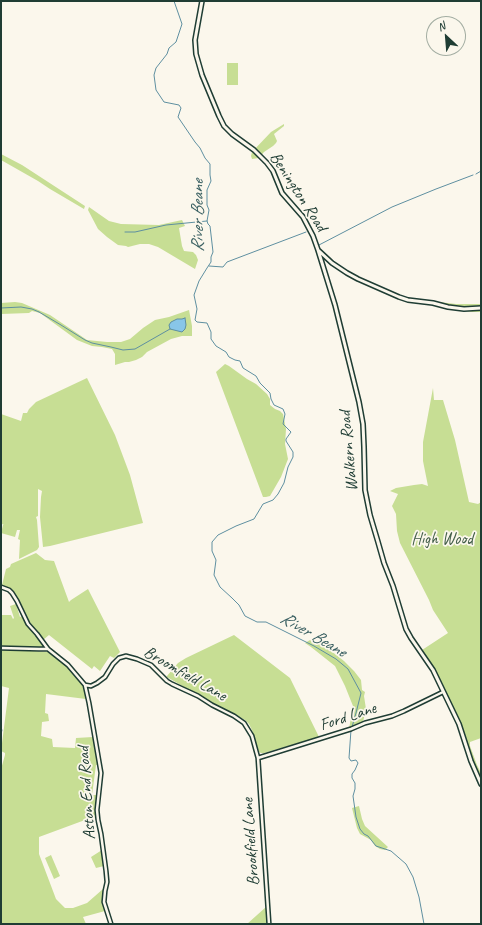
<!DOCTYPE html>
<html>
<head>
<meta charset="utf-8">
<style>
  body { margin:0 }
  #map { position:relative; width:482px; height:925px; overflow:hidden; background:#fbf7ec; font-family:Caveat,sans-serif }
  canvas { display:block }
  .frame { position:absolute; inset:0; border:2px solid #1f3d34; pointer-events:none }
  .north { position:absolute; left:426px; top:16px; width:40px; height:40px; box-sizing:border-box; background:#fbf7ec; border:1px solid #a3ada2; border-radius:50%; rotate:334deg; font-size:11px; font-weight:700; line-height:16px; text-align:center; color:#1f3d34 }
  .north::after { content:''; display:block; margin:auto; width:14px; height:18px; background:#1f3d34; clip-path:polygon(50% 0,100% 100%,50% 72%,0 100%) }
</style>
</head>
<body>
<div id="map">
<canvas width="482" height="925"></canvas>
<div class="frame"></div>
<div class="north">N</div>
</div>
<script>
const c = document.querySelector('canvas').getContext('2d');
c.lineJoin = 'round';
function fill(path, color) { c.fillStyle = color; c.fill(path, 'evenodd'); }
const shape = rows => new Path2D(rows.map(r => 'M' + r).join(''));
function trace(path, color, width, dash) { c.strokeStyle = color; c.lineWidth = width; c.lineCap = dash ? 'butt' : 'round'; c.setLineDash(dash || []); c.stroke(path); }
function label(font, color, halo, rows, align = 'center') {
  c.font = font + ' Caveat,sans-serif'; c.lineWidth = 3.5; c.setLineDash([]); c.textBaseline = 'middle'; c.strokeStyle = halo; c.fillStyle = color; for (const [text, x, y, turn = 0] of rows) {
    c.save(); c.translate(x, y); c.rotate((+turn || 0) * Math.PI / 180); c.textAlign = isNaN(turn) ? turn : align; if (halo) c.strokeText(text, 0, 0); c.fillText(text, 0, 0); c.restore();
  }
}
const green = shape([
  [227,63,238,63,238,85,227,85],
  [284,124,284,126,274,134,277,141,276,143,273,146,264,152,259,158,252,159,251,156,252,152,271,132],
  [1,154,22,165,85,206,84,209,50,189,38,181,1,160],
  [89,207,109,221,121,224,159,225,182,220,185,226,179,228,182,246,184,251,193,252,196,255,198,260,195,269,158,247,149,244,140,244,128,247,126,246,118,245,107,237,98,229,88,210],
  [15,302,22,303,50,315,87,340,107,342,121,342,130,339,143,328,155,320,169,317,189,310,192,326,192,336,182,336,171,339,147,352,142,357,136,360,129,362,125,362,115,365,115,354,112,349,102,347,92,346,77,340,40,313,32,311,29,313,1,314,1,303],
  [439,302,456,304,481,304,481,312,472,312,436,306],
  [225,364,229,366,247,379,256,384,267,394,270,399,270,405,275,409,280,411,283,414,286,429,285,444,288,459,281,477,270,496,266,497,263,497,216,372],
  [87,378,115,435,130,475,143,523,50,546,43,547,40,517,41,497,42,491,38,489,38,516,36,517,37,520,39,547,37,550,19,559,20,540,18,539,20,530,17,530,15,537,1,533,3,525,4,525,2,524,1,528,1,414,21,421,23,413,27,413,29,409,36,402],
  [433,388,434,400,443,400,455,440,469,502,478,504,481,502,481,738,470,742,470,746,477,765,481,773,481,778,469,751,460,723,422,650,448,633,433,610,429,600,400,543,397,531,396,514,392,506,398,494,390,491,396,488,414,485,422,484,428,486,423,461,423,442],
  [36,553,45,560,54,561,69,602,71,600,88,589,120,652,114,658,110,656,100,671,94,666,92,669,49,635,43,640,26,617,15,594,10,589,2,585,6,569,10,567,11,564],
  [16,604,20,617,23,616,26,624,36,634,45,648,7,648,1,647,1,615,11,615,13,619,14,618,10,606],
  [234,635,290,678,319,737,264,753,261,753,259,752,252,730,249,724,245,720,196,694,167,677,167,676,178,663,186,658],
  [310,640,322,644,344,661,354,671,361,680,362,690,365,692,364,696,366,709,363,722,349,729,353,706,345,686,335,666,311,647,305,643],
  [1,649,49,652,69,668,80,681,84,687,86,699,46,694,45,713,48,714,49,721,42,722,41,736,52,739,53,747,75,748,76,738,93,737,98,765,96,765,92,795,97,795,95,808,96,817,85,820,39,837,39,854,56,899,65,908,73,908,87,903,103,889,103,902,105,911,83,917,86,924,1,924,1,769,5,755,47,789,5,755,5,753,1,751,9,688,1,686],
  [359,806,362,819,365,826,388,847,385,850,380,849,375,846,371,840,360,834,357,828,352,808],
  [102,850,104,866,96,868,91,857],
  [51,855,60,876,54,879,45,858],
  [266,907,267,924,247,924]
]);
const water = shape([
  [185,318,186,325,185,329,182,332,170,329,169,325,171,322,177,319,182,319,185,318]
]);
const stream = shape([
  [174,1,182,24,176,42,169,48,167,54,156,68,154,75,156,90,164,102,179,105,181,108,178,117,195,142,200,148,205,158,210,164,210,175,211,181,207,190,207,205,209,210,207,221,208,224,210,226,213,252,211,257,211,262,207,268,199,281,194,295,197,309,195,320,197,322,207,323,211,332,211,339,216,346,226,352,229,357,235,360,240,361,243,368,256,376,260,383,270,393,271,399,274,405,283,409,285,414,283,424,291,432,286,439,286,441,293,452,293,457,288,467,284,483,278,494,273,500,263,504,254,519,236,526,218,535,212,542,212,551,216,560,214,575,220,587,232,598,239,605,245,616,257,622,266,622,314,646,336,659,348,669,361,693,356,713,352,727],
  [476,174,481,171],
  [125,232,135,232,166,225,207,221],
  [319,245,392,207,436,189,473,175],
  [209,266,223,267,227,262,306,232],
  [1,308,21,307,32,309,39,312],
  [39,312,61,325,85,340,92,343,111,347,123,350,135,349,170,329],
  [351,730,349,758,351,761,356,760,358,763,355,770,352,774,352,778,355,783,355,789,353,796,356,817,360,829,364,834,368,836,376,846,391,851,406,864,413,877,419,897,424,924],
  [1,734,2,730]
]);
const minor = shape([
  [1,587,9,590,12,593,17,601,28,624,37,634,48,649,68,665,85,685],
  [1,648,39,649,48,649],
  [85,685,91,686,97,683,105,677,113,664,119,658,126,656,137,659,151,665,167,681,172,684,198,696,212,705,234,716,244,723,252,736,258,758,269,924],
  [85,685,89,703,101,773,97,810,98,820,101,834,106,871,107,882,105,891,104,902,111,924],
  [258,758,351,729,365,723,392,716,404,711,443,692]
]);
const tertiary = shape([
  [202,1,195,40,196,54,202,75,219,116,224,126,232,134,254,150,267,163,273,171,282,193,303,217,313,236,318,250,335,305,359,402,363,424,364,447,365,490,370,515,378,542,384,563,393,586,406,629,411,638,433,670,459,724,471,761,481,784],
  [318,250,332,263,347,273,358,279,399,297,408,300,433,303,448,307,464,309,481,308]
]);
const streetNames = [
  ["Benington Road",298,192,57],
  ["Walkern Road",349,451,-95],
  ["Broomfield Lane",185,674,30],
  ["Ford Lane",348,717,-18],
  ["Aston End Road",87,793,-94],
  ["Brookfield Lane",251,842,-94]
];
const parkNames = [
  ["High Wood",442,540]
];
const waterNames = [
  ["River Beane",198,216,-90],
  ["River Beane",313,635,30]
];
fill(green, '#c7de94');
fill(water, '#88c6e8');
trace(water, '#5e8fa0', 1);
trace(stream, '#5e8fa0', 1);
trace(minor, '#1f3d34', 5.5);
trace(tertiary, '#1f3d34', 6);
trace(minor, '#fbf7ec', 2.5);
trace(tertiary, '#fbf7ec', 3);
label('17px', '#1f3d34', '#fbf7ec', streetNames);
label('17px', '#415d47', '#fbf7ec', parkNames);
label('italic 18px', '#395f61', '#fbf7ec', waterNames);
</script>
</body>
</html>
